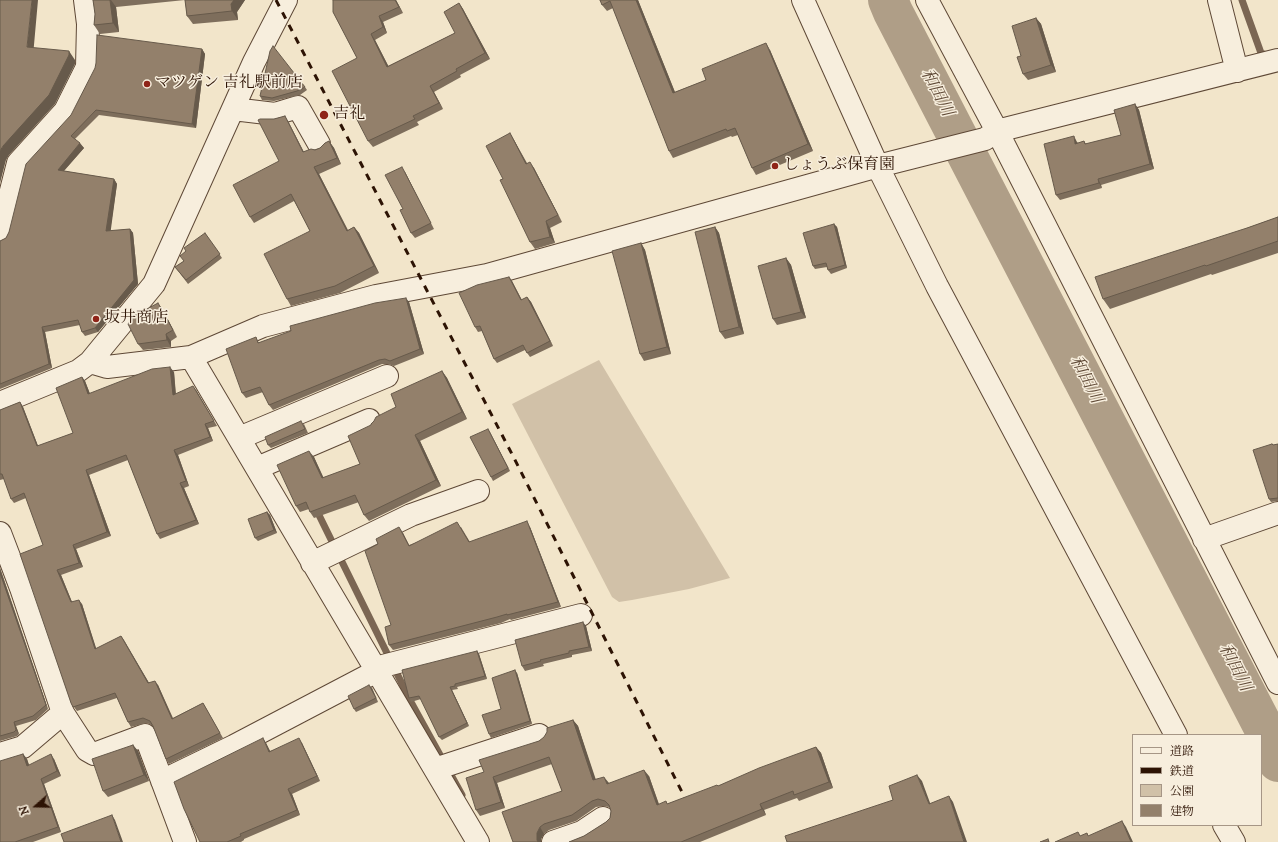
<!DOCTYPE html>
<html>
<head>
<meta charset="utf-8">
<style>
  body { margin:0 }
  #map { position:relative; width:1278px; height:842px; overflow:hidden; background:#f2e5ca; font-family:"IM FELL DW Pica","Noto Serif JP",serif }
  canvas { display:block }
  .legend { position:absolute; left:1132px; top:734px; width:130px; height:92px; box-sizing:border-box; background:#f7eedd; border:1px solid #a69686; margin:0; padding:5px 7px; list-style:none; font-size:12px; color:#2d1304 }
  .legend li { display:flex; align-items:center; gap:8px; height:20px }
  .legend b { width:20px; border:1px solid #a69686 }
  .north { position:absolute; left:16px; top:786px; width:40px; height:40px; -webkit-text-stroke:3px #f7eedd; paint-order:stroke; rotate:250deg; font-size:11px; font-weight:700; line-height:16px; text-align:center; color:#2d1304 }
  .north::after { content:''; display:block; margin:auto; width:14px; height:18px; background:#2d1304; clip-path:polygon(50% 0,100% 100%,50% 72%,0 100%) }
</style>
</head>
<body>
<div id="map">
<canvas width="1278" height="842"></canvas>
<ul class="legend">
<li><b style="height:5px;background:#f7eedd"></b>道路</li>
<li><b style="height:5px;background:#2d1304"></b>鉄道</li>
<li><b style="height:11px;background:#d1c1a8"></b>公園</li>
<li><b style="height:11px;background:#93806b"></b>建物</li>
</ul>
<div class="north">N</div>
</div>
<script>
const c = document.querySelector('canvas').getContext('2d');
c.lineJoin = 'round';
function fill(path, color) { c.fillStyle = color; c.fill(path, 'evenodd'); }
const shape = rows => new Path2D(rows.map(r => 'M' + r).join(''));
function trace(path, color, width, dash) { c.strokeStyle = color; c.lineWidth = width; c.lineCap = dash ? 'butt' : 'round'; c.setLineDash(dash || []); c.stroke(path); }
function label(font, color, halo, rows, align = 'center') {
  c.font = font + ' "IM FELL DW Pica","Noto Serif JP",serif'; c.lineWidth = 3; c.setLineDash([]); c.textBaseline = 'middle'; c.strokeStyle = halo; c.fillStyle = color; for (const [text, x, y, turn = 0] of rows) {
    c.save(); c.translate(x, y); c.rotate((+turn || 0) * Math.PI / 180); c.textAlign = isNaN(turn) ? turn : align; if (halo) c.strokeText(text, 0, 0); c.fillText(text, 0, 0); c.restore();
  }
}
const green = shape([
  [599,360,730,578,689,589,632,600,619,602,612,597,512,404]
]);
const stream = shape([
  [1242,0,1261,53,1270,56],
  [316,509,412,704,462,795]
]);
const river = shape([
  [888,0,893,12,1268,736,1278,762]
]);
const minor = shape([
  [803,0,878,167,937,286,1176,735],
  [927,0,997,131,1278,683],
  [1219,0,1237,71],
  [233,109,275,114,298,107,319,144],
  [0,234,18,163,65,111,87,67,88,24,85,0],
  [191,357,263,326,376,296,487,275,886,164,985,139,997,131,1278,60],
  [90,362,107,367,191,357,478,842],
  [0,403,78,371,90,362,154,284,254,62,286,0],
  [239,438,387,376],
  [257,468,369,420],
  [0,533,21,588,63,713,87,750,94,754,145,735,185,842],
  [1204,539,1278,513],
  [312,563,411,515,478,491],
  [375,668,581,615],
  [0,754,23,747,63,713],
  [435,769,539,735],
  [162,781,234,746,377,671],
  [1224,825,1234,842],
  [553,842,582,832,603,818]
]);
const rail = shape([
  [276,0,514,458,682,792,688,807]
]);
const wall = shape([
  [93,0,245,0,237,12,238,20,193,24,187,16,185,0,116,7,119,32,100,34,94,25,95,14],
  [396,0,403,13,383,22,387,33,375,40,388,66,455,33,459,3,463,9,490,59,460,75,461,77,434,92,443,109,417,122,419,125,373,147,368,141,357,58,333,12],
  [600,0,638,0,675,92,706,80,770,50,813,151,756,175,752,168,738,135,732,137,731,136,673,158,669,151,613,8,607,11,602,5],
  [1036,18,1041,24,1056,72,1028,80,1023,74,1021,56],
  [202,49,205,54,196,128,99,115,75,139,84,148,64,171,114,179,117,184,110,231,130,229,133,233,138,284,98,332,85,336,82,332,80,325,45,332,52,368,0,389,0,241,6,238,71,115],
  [305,87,307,90,300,95,274,101,262,100,260,96],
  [1135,104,1139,110,1154,169,1101,185,1102,188,1060,200,1056,195,1077,142,1078,143,1084,141,1086,144,1121,135],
  [285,116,289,123,304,152,320,148,329,141,334,148,341,164,319,174,348,230,354,227,359,233,379,273,340,293,291,306,287,299,310,231,294,201,254,223,250,217,279,161,274,119],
  [510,133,514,140,527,163,534,168,562,222,550,228,555,243,535,249,530,242,503,179],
  [405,172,434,229,415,238,411,233,403,209],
  [1278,217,1278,253,1212,275,1211,274,1110,309,1103,299,1247,228],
  [834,224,837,227,847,268,831,274,828,270,827,267,815,269,813,266],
  [715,227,719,233,744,334,725,339,720,332],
  [205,233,222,258,188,284,175,267,184,261],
  [641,243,645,250,671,354,644,361,640,354],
  [786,258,791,265,806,318,777,325,773,319],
  [509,277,512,281,522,300,527,297,531,302,553,346,530,357,525,350,497,363,494,359,482,331,478,332,475,327],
  [409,302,424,354,394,366,388,364,382,364,273,410,269,405,263,392,246,398,242,393,256,337,259,343],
  [163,310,177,337,171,341,171,347,143,350,138,344],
  [442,371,447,378,467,419,420,441,441,486,369,521,364,515,359,502,314,518,310,512,309,509,300,512,296,506,314,457,323,478,360,464,371,425,374,421,396,407],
  [174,372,176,394,196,390,217,426,208,428,213,441,178,455,189,486,184,488,199,524,160,539,157,534,128,460,89,475,111,536,76,549,83,567,61,575,72,602,82,604,96,649,121,636,149,683,158,685,173,718,203,703,206,708,223,738,169,764,166,759,153,726,147,723,131,727,128,722,117,698,77,711,71,703,43,545,26,498,14,503,11,499,4,479,0,480,0,410,20,402,23,407,38,446,73,433,82,377,85,381,90,394],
  [304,424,308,433,271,448,268,445],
  [488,429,510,471,493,481,491,477],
  [1272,444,1274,445,1278,444,1278,501,1271,502,1269,499],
  [267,512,270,515,277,533,258,541,255,538],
  [461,527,470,542,530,527,561,607,511,620,510,619,501,623,393,650,389,645,391,625,378,544,403,533,409,545],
  [0,568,48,709,36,720,16,726,19,734,17,736,0,741],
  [586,626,592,651,572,655,572,657,543,664,544,666,525,671,522,666],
  [477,651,479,654,487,679,457,687,458,689,452,690,469,726,442,740,439,737,421,699,411,702,409,698],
  [517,673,532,724,491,738,489,734,501,709],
  [372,688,378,702,356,712,354,709],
  [573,720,578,726,595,780,609,783,649,776,659,804,667,804,718,786,816,747,821,753,833,788,799,801,797,798,764,810,766,815,700,842,569,842,584,836,606,822,610,818,611,811,610,808,609,807,603,806,596,807,576,821,549,830,544,834,541,839,541,842,513,842,562,791,552,764,497,783,505,808,480,816,476,810,484,772,539,741],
  [266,743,270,751,302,743,320,781,292,794,300,815,244,839,244,840,241,842,200,842],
  [133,745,138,751,149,781,108,797,103,791],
  [23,754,27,759,29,765,54,759,61,776,44,784,61,832,33,842,0,842]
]);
const shadedWall = shape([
  [32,0,38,0,33,56,27,47],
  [110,0,111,0,116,7,119,32,113,23],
  [234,0,245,0,237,12,238,20,232,11,231,4],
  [395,0,396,0,403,13,399,7],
  [636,0,638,0,678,100,673,93],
  [459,3,463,9,490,59,485,53],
  [379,16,383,22,387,33,383,27],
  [1036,18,1041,24,1056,72,1051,65],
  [371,34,375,40,392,73,387,67],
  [766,43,770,50,813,151,808,144],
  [202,49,205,54,196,128,192,124],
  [69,51,75,60,75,64,55,104,9,155,6,160,0,183,0,151,3,146],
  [430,86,434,92,443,109,439,103],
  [1135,104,1139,110,1154,169,1150,164],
  [285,116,289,123,307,159,303,152],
  [510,133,514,140,530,170,526,164],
  [1074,136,1077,142,1079,149,1075,144],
  [329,141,334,148,341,164,337,158],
  [80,143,84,148,61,174,58,170],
  [530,162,534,168,562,222,558,215],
  [314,167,319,174,351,237,347,231],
  [402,167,405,172,434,229,431,223],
  [114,179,117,184,110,236,106,231],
  [1098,179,1101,185,1102,188,1099,183],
  [546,221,550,228,555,243,550,237],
  [834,224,837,227,847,268,845,265],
  [354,227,359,233,379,273,374,266],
  [715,227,719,233,744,334,739,327],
  [130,229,133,233,138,284,98,332,95,328],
  [641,243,645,250,671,354,667,347],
  [786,258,791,265,806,318,801,312],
  [509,277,512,281,524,305,521,300],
  [527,297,531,302,553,346,550,341],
  [406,298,409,302,424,354,420,349],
  [158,303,163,310,177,337,173,330],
  [42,327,45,332,52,368,49,364],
  [166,334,171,341,171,347,167,340],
  [170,367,174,372,176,400,173,395],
  [442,371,447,378,467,419,462,412],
  [82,377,85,381,92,399,88,394],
  [193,386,196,390,217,426],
  [20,402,23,407,40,451,37,446],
  [205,424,208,428,213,441,210,437],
  [488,429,490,432,510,471,508,468],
  [415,435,420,441,441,486,436,480],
  [174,450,178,455,189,486,186,481],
  [309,451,314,457,327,485,322,478],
  [86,470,89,475,111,536,107,532],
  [180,483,184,488,199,524,196,520],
  [267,512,270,515,277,533,274,530],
  [527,521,530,527,561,607,558,602],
  [399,527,403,533,412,551,409,546],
  [73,545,76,549,83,567,79,563],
  [0,568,48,709,46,705,0,573],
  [57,570,61,575,74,607,71,602],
  [79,600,82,604,98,654,95,649],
  [583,622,586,626,592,651,589,647],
  [121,636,124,640,152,688,148,683],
  [477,651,479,654,487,679,485,676],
  [515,670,517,673,532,724,530,721],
  [155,681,158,685,175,724,172,719],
  [369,685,372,688,378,702,376,698],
  [450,687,452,690,469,726,467,723],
  [573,720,578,726,598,786,593,780],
  [14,722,16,726,19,734,16,730],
  [263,738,266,743,273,757,269,752],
  [299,738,302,743,320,781,317,776],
  [133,745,138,751,149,781,144,775],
  [816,747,821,753,833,788,829,782],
  [23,754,27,759,31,771,27,766],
  [51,754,54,759,61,776,57,771],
  [644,770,649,776,661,811,657,805],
  [917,775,922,781,933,811,929,804],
  [493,777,497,783,505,808,501,802],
  [604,777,609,783,611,790,607,784],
  [41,779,44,784,61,832,58,827],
  [288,789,292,794,300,815,297,810],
  [949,796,953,802,967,842,964,842],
  [760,804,764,810,766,815,762,809],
  [112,815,115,820,123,842,121,842],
  [1122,821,1126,827,1133,842,1131,842],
  [540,827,544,834,541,839,541,842,538,842,537,840,537,833]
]);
const building = shape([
  [0,0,32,0,27,47,69,51,69,55,49,95,3,146,0,151,0,0],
  [93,0,110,0,113,23,94,25,95,14,93,0],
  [185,0,234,0,231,4,232,11,187,16,185,0],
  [333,0,395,0,399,7,379,16,383,27,371,34,387,67,455,33,444,12,459,3,485,53,456,69,457,71,430,86,439,103,413,116,415,119,368,141,332,71,357,58,333,12,333,0],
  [600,0,636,0,673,93,706,80,702,69,766,43,808,144,752,168,735,128,727,131,726,129,669,151,610,1,602,5,600,0],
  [1036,18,1051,65,1023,74,1017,57,1021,56,1012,26,1036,18],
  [97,35,202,49,192,124,96,110,71,136,80,143,58,170,114,179,106,231,130,229,134,280,95,328,82,332,78,320,42,327,49,364,0,384,0,241,6,238,9,232,26,164,71,115,95,68,96,63,97,35],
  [273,46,305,87,297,91,272,98,260,96,270,51,273,46],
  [1135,104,1150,164,1098,179,1099,183,1056,195,1044,144,1074,136,1075,144,1084,141,1085,144,1121,135,1114,110,1135,104],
  [285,116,303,152,311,149,315,150,320,148,325,143,329,141,337,158,314,167,347,231,354,227,374,266,335,286,287,299,264,254,310,231,291,194,250,217,233,185,279,161,258,120,260,119,274,119,285,116],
  [510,133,526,164,530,162,558,215,546,221,550,237,530,242,500,180,503,179,486,146,510,133],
  [402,167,431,223,411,233,400,210,403,209,385,175,402,167],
  [1278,217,1278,241,1206,266,1205,265,1103,299,1095,277,1247,228,1278,217],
  [834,224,845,265,828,270,826,263,813,266,803,233,834,224],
  [715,227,739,327,720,332,695,232,715,227],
  [205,233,220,254,186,280,175,267,184,261,180,256,186,251,184,248,205,233],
  [641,243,667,347,640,354,612,251,641,243],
  [786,258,801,312,773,319,758,266,786,258],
  [509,277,521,300,527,297,550,341,527,353,523,345,494,359,480,326,475,327,459,293,477,285,509,277],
  [406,298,420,349,390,361,385,359,379,360,269,405,260,387,242,393,226,349,256,337,258,343,291,331,290,326,375,303,406,298],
  [158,303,173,330,166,334,167,340,138,344,128,324,134,316,158,303],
  [170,367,173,395,193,386,214,421,205,424,210,437,174,450,186,481,180,483,196,520,157,534,126,455,86,470,107,532,73,545,79,563,57,570,71,602,79,600,95,649,121,636,148,683,155,681,172,719,203,703,220,733,166,759,153,726,150,721,143,718,128,722,115,693,73,707,71,703,20,554,43,545,24,493,11,499,2,474,0,474,0,410,20,402,37,446,73,433,56,388,82,377,88,394,152,369,170,367],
  [442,371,462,412,415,435,436,480,364,515,355,495,310,512,306,502,296,506,277,465,309,451,322,478,360,464,348,436,371,425,371,424,374,421,376,417,396,407,391,394,442,371],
  [301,421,305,429,268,445,265,437,301,421],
  [488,429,508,468,491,477,470,437,488,429],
  [1272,444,1273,445,1278,444,1278,498,1269,499,1253,450,1272,444],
  [267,512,274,530,255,538,248,519,267,512],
  [527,521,558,602,507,615,507,614,497,617,389,645,385,627,391,625,365,551,378,544,376,539,399,527,409,546,457,522,469,542,527,521],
  [0,573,46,705,33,716,14,722,16,730,14,732,0,736,0,573],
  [583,622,589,647,569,651,569,653,540,660,541,661,522,666,515,640,583,622],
  [477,651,485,676,455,684,455,686,450,687,467,723,439,737,419,696,409,698,402,670,477,651],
  [515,670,530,721,489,734,482,715,501,709,492,678,515,670],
  [369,685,376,698,354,709,348,696,369,685],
  [573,720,593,780,604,777,607,784,644,770,657,805,666,801,667,804,717,785,718,786,759,768,816,747,829,782,794,795,793,791,760,804,762,809,681,842,569,842,584,836,606,822,610,818,611,811,609,805,605,801,598,799,592,801,572,815,544,824,540,827,537,833,537,840,538,842,513,842,502,812,562,791,549,757,493,777,501,802,476,810,466,778,484,772,479,760,539,741,544,737,547,732,547,728,573,720],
  [263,738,269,752,299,738,317,776,288,789,297,810,240,834,241,836,227,842,200,842,184,809,174,782,263,738],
  [133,745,144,775,103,791,92,759,133,745],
  [23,754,27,766,51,754,57,771,41,779,58,827,15,842,0,842,0,761,23,754],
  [917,775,929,804,949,796,964,842,787,842,785,836,893,800,889,786,917,775],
  [112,815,121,842,64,842,61,834,112,815],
  [1122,821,1131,842,1055,842,1078,832,1080,836,1087,833,1088,836,1122,821],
  [1048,839,1049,842,1040,842,1048,839]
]);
const markers = [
  [147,84,4,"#8f2418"],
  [324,115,5,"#8f2418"],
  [775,166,4,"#8f2418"],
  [96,319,4,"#8f2418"]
];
const poiNames = [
  ["マツゲン 吉礼駅前店",155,84],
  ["吉礼",333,115],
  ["しょうぶ保育園",783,166],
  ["坂井商店",104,319]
];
const waterNames = [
  ["和田川",936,93,63],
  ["和田川",1085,380,63],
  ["和田川",1234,668,63]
];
fill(green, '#d1c1a8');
trace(stream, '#7b6653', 7);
trace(river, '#af9e87', 40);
trace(minor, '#5e4836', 24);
trace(minor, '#f7eedd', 22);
trace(rail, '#2d1304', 3, [7, 7]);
fill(wall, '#7e6e5c');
fill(shadedWall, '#675a4b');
fill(building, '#93806b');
trace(building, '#675a4b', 1);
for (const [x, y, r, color] of markers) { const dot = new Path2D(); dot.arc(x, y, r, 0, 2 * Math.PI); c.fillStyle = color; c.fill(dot); trace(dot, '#f7eedd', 1.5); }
label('16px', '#2d1304', '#f7eedd', poiNames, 'left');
label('italic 17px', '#614b38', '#f7eedd', waterNames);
</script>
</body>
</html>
